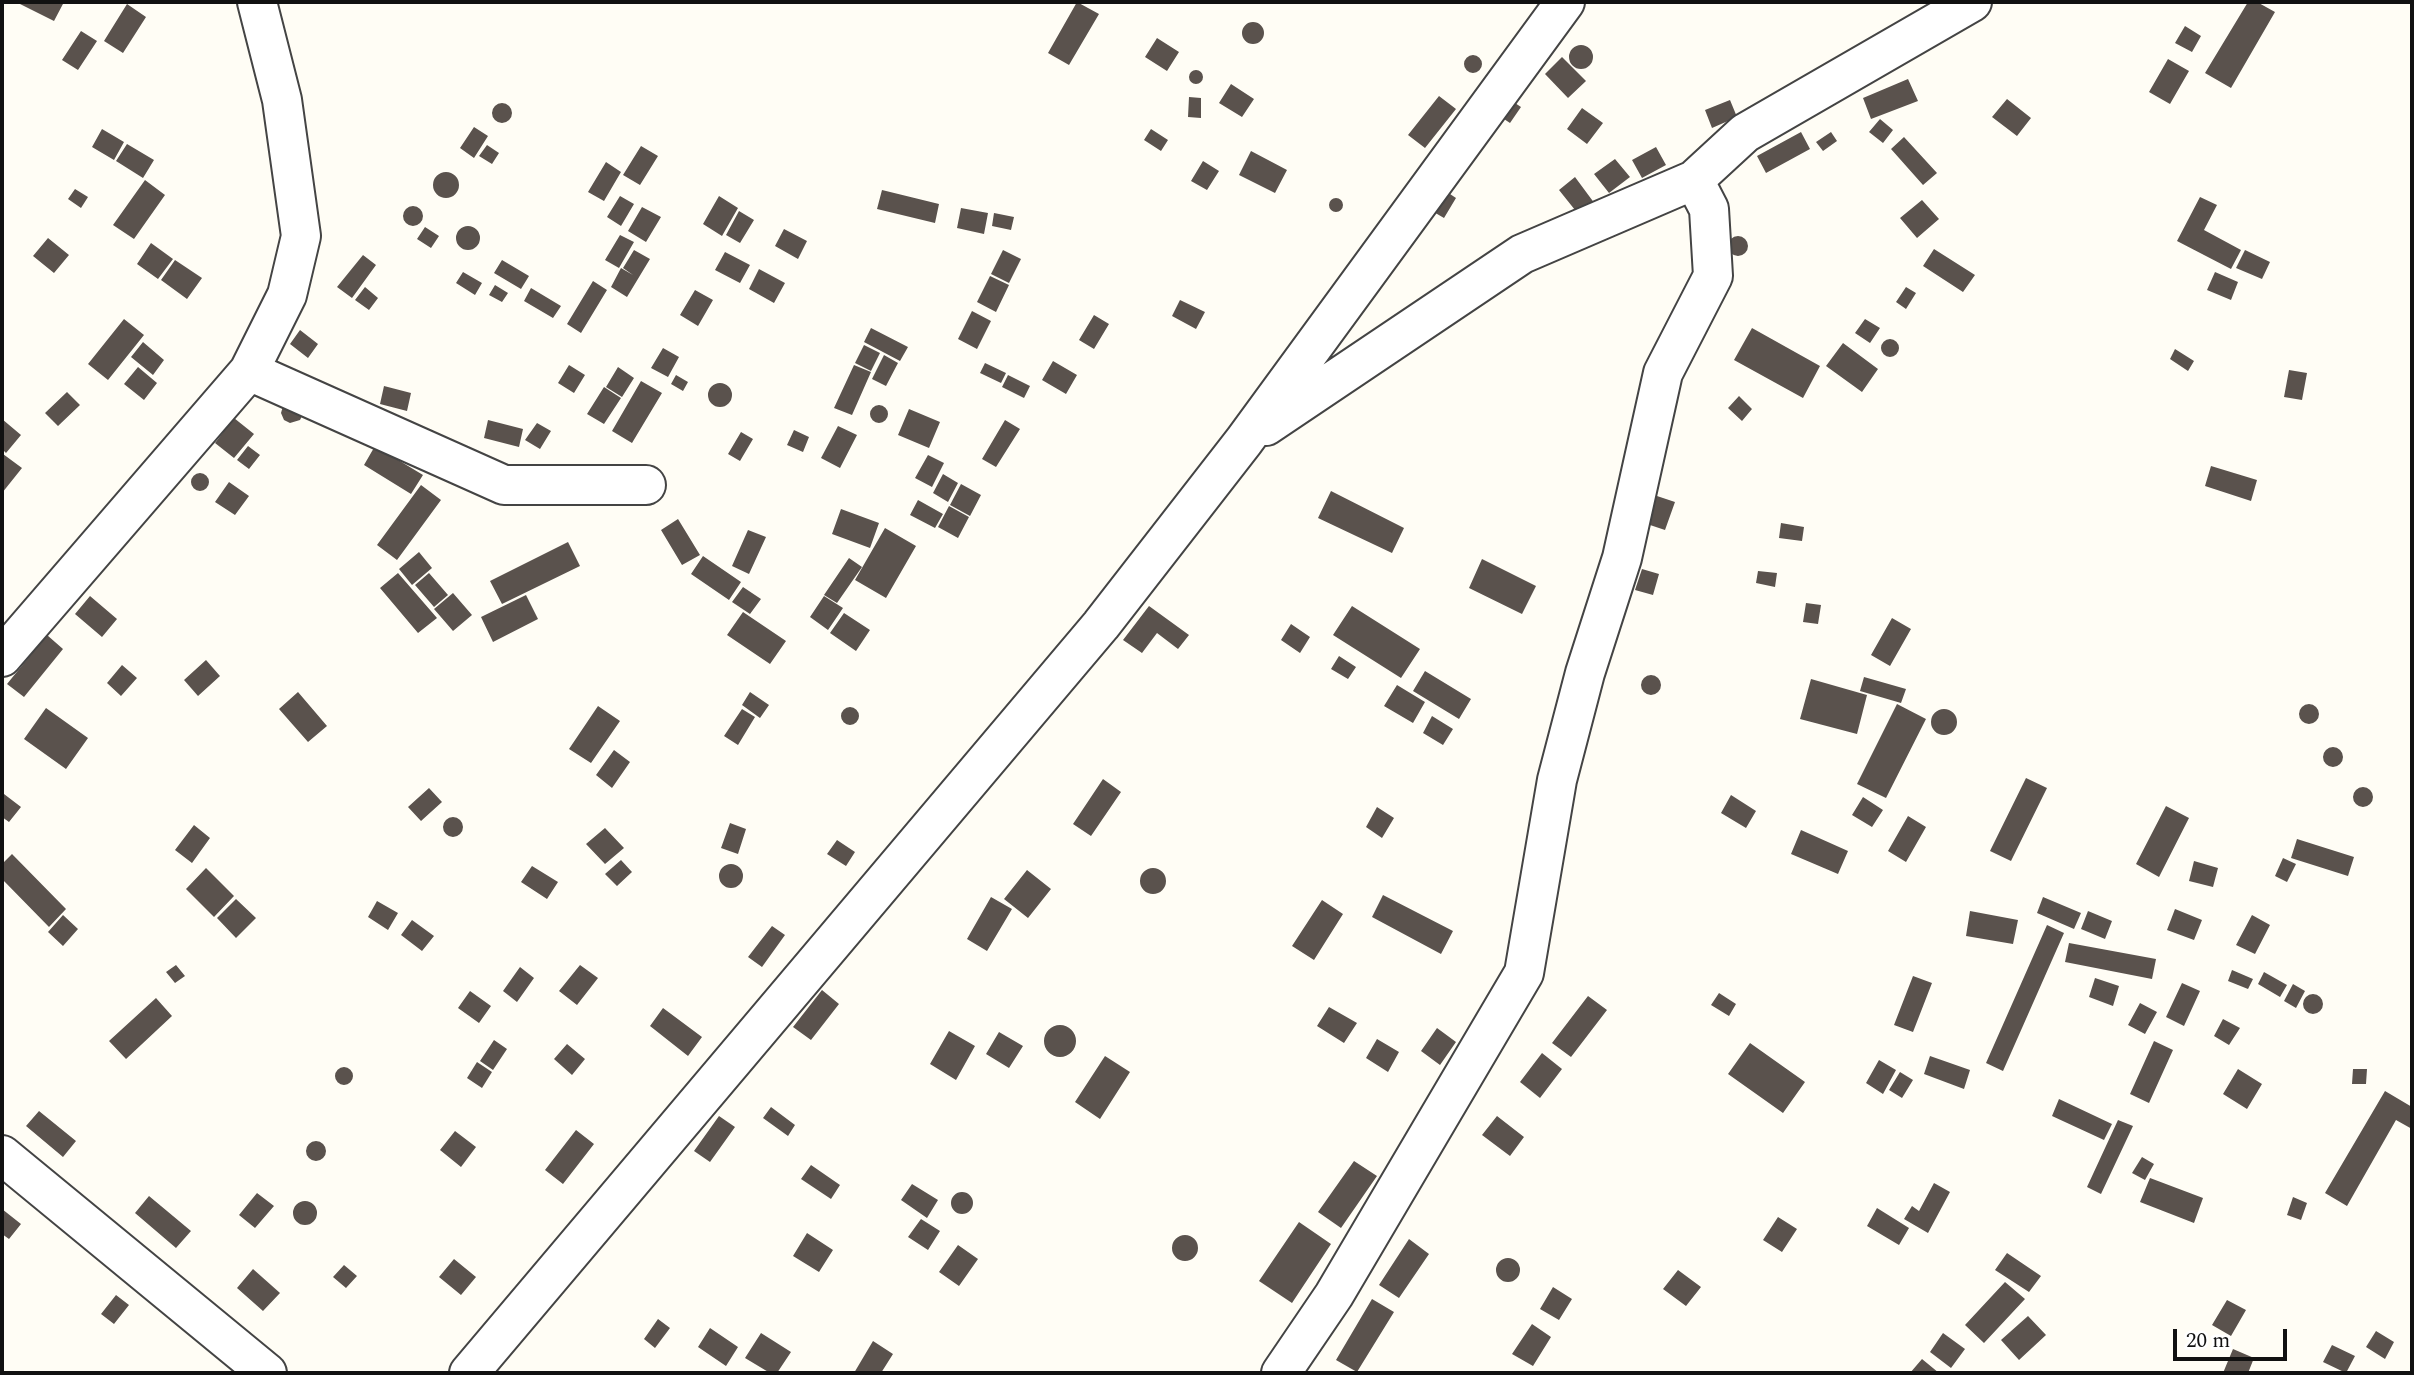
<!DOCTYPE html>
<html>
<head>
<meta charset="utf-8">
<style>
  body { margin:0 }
  #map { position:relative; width:2414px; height:1375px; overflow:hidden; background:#fffdf5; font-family:Spectral,serif }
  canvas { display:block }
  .frame { position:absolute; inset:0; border:4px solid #111; pointer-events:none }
  .scale { position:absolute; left:2173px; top:1329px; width:114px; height:32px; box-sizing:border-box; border:4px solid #111; border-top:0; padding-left:9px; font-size:21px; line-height:24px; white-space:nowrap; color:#111; -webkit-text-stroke:5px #fff; paint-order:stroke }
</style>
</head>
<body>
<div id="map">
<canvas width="2414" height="1375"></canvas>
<div class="frame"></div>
<div class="scale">20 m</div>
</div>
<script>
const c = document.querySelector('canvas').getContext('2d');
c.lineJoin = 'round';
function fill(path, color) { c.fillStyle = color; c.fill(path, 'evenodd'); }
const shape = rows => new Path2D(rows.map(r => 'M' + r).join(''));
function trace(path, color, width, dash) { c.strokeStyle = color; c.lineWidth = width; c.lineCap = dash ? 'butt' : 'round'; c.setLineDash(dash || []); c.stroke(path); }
const building = shape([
  [16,2,64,2,54,21],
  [1077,2,1099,14,1069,65,1048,53],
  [2248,2,2257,2,2275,12,2231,88,2205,73],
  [127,4,146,17,123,53,104,41],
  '1242 33a11 11 0 1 1 22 0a11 11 0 1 1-22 0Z',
  [2185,26,2201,36,2192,52,2175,43],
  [81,31,97,41,78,70,62,60],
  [1157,38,1179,52,1167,71,1145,57],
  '1569 57a12 12 0 1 1 24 0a12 12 0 1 1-24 0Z',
  '1464 64a9 9 0 1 1 18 0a9 9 0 1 1-18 0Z',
  [1562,57,1586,81,1568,98,1545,74],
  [2168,59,2189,71,2170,104,2149,92],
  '1189 77a7 7 0 1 1 14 0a7 7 0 1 1-14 0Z',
  [1908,79,1918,101,1871,119,1863,98],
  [1231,84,1254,99,1242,117,1219,103],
  [1439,96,1456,109,1425,148,1408,135],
  [1189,97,1201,98,1201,118,1188,117],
  [1506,97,1521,107,1510,123,1495,113],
  [2007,99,2031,118,2017,136,1992,117],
  [1730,100,1737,117,1712,128,1705,110],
  '492 113a10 10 0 1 1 20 0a10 10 0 1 1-20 0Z',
  [1582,108,1603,123,1587,144,1567,129],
  [1880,119,1893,130,1883,143,1869,132],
  [474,127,488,136,474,158,460,148],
  [102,129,124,142,114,160,92,147],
  [1151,129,1168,140,1161,151,1144,140],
  [1801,132,1810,149,1766,173,1757,156],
  [1831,132,1837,141,1823,151,1816,142],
  [1904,137,1937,173,1923,185,1891,149],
  [127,144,154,160,143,178,116,161],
  [487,145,499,153,492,164,479,156],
  [641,146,658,156,640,185,623,175],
  [1656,147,1666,165,1642,178,1632,160],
  [1251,151,1287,170,1275,193,1239,175],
  [1615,159,1630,177,1609,193,1594,174],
  [1203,161,1219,171,1207,190,1191,181],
  [606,162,621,172,604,201,588,192],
  '433 185a13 13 0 1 1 26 0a13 13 0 1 1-26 0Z',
  [1575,177,1595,204,1579,215,1559,190],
  [145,180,165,195,134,239,113,225],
  [75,189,88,197,81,208,68,199],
  [882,190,939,204,935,223,877,209],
  [1444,190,1456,198,1444,218,1432,211],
  [620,196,634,204,621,226,607,217],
  [719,196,738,208,722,236,703,224],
  [2200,197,2217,205,2204,230,2241,250,2231,269,2177,241],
  '1329 205a7 7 0 1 1 14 0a7 7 0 1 1-14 0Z',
  [1922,200,1939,219,1917,238,1900,218],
  '403 216a10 10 0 1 1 20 0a10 10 0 1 1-20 0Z',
  [642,207,661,217,646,242,628,231],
  [961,208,988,213,984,234,957,228],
  [739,211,754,220,740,243,726,235],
  [994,213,1014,217,1011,230,992,226],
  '456 238a12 12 0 1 1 24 0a12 12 0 1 1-24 0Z',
  [425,227,439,236,431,248,417,239],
  [784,229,807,241,798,259,775,246],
  [620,235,634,242,619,268,605,260],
  '1728 246a10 10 0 1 1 20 0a10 10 0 1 1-20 0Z',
  [48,238,69,255,54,273,33,256],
  [151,243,173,259,158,279,137,264],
  [1934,249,1975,275,1963,292,1923,266],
  [634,250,650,259,627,297,611,287,621,268,633,275,623,268],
  [1003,250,1021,259,1009,283,991,274],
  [2245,250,2270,262,2262,279,2236,268],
  [725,252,750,265,740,283,715,270],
  [363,255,376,265,352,298,337,287],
  [175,260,202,278,187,299,161,280],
  [502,260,529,276,521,289,494,273],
  [759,269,785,283,774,303,749,289],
  [463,272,482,283,475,295,456,283],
  [2215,272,2238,282,2231,300,2207,290],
  [990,276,1009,285,996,312,977,302],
  [593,281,607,290,581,333,567,324],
  [495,285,508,293,502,302,489,295],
  [365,287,378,298,369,310,355,300],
  [1906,287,1916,293,1906,309,1896,302],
  [531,288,561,306,553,318,524,301],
  [695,290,713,300,698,326,680,315],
  [1180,300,1205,312,1196,329,1172,316],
  [972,311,991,321,977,349,958,339],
  [1094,315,1109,324,1094,349,1079,340],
  [124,319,144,335,108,380,88,364],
  [1865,319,1880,328,1870,343,1855,333],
  [871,328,908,347,900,361,864,342],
  [1752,328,1820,366,1803,398,1734,360],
  [300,330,318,344,308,358,290,344],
  '1881 348a9 9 0 1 1 18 0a9 9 0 1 1-18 0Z',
  [143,342,164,360,153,375,131,357],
  [1843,343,1878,369,1862,392,1826,366],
  [864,345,880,353,871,371,855,363],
  [663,348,679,357,668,377,651,368],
  [2175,349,2194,361,2188,371,2170,359],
  [884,355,898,363,886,386,872,379],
  [1053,361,1077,375,1066,394,1042,380],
  [985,363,1006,373,1001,383,980,373],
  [569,365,585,375,574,393,558,383],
  [854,365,871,372,852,415,834,408],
  [138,367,157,383,144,400,124,384],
  [618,367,634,378,622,397,606,387],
  [2289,370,2307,373,2302,400,2284,397],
  [676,375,688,382,683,391,671,384],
  [1008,375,1030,386,1024,398,1002,387],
  [641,381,662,393,632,443,612,431],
  '708 395a12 12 0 1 1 24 0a12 12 0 1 1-24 0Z',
  [384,386,411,393,407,411,380,404],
  [604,387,621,398,604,424,587,414],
  [67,392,80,405,58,426,45,413],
  [1739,396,1752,409,1742,421,1728,408],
  '870 414a9 9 0 1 1 18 0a9 9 0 1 1-18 0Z',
  [283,406,303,414,300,420,290,423,284,420,281,413],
  [909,409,940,422,929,448,898,435],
  [234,418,254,434,234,458,215,443],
  [2,419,21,435,6,453,2,449],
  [488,420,523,429,519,447,484,438],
  [1005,420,1020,429,996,467,982,459],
  [537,423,551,431,540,449,525,440],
  [838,426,857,435,840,468,821,458],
  [794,430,809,437,803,452,787,445],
  [741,432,753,439,740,461,728,454],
  [248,446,260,455,249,469,237,460],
  [375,446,423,475,411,494,364,465],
  [3,454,22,468,2,493,2,456],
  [928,455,944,463,932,487,915,478],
  [2211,466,2257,480,2251,501,2205,486],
  '191 482a9 9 0 1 1 18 0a9 9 0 1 1-18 0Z',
  [943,474,958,483,948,502,933,493],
  [229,482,249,496,235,515,215,502],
  [961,484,981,495,970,516,950,505],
  [421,485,441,500,397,560,377,545],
  [1331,491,1404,528,1392,553,1318,518],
  [1654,495,1675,502,1665,530,1644,523],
  [918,500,943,514,935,528,910,515],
  [949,506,969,517,958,538,938,527],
  [841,509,879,523,870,548,832,534],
  [678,519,700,555,682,565,661,530],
  [1781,523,1804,527,1802,541,1779,538],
  [885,528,916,546,886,598,855,580],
  [748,530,766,537,749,574,732,566],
  [568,542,580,566,502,604,490,581],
  [419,552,432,568,412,585,399,569],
  [703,556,741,582,729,600,691,574],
  [849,558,862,567,837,603,824,595],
  [1482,559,1536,586,1522,614,1469,588],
  [1642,569,1659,574,1653,595,1635,590],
  [1758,571,1777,573,1775,587,1756,583],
  [398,573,437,618,418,633,380,588],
  [429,573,448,595,434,607,415,585],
  [743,587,761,599,750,614,732,602],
  [453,593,472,615,453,631,434,609],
  [526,595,538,619,493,642,481,617],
  [90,596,117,619,102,637,75,614],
  [824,596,843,608,828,630,810,617],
  [1806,603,1821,605,1818,624,1803,622],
  [1149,606,1189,635,1178,649,1157,633,1142,653,1123,640],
  [1352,606,1420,649,1401,678,1333,635],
  [743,612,786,641,770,664,727,635],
  [844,613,870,630,856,651,830,633],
  [1892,618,1911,629,1890,666,1871,655],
  [1291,624,1310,637,1300,653,1281,640],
  [47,635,63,649,24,697,7,684],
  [1339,656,1356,667,1348,679,1331,669],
  [206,660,220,676,198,696,184,680],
  [122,665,137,678,121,696,107,683],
  [1425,671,1471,699,1459,719,1413,691],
  '1641 685a10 10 0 1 1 20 0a10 10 0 1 1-20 0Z',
  [1864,677,1906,689,1901,703,1860,691],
  [1811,679,1867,695,1857,734,1800,719],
  [1397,685,1425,702,1413,723,1384,706],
  [298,692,327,726,308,742,279,709],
  [750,692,769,705,760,718,742,705],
  '2299 714a10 10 0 1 1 20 0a10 10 0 1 1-20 0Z',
  [1897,704,1926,719,1886,798,1857,784],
  [598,706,620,721,591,763,569,749],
  '841 716a9 9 0 1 1 18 0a9 9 0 1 1-18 0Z',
  [46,708,88,738,66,769,24,739],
  [742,709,755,717,738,745,724,736],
  '1931 722a13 13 0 1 1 26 0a13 13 0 1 1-26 0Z',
  [1432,716,1453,729,1443,745,1423,733],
  '2323 757a10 10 0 1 1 20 0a10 10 0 1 1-20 0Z',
  [614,750,630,762,612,788,596,775],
  [2026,778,2047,788,2011,861,1990,851],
  [1103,779,1121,792,1091,836,1073,824],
  '2353 797a10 10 0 1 1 20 0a10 10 0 1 1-20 0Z',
  [429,788,442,802,421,821,408,807],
  [4,794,21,807,9,822,2,817,2,797],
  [1731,795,1756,811,1746,828,1721,813],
  [1863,797,1883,810,1872,827,1852,815],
  [2166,806,2189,818,2159,877,2136,864],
  [1377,807,1394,818,1382,838,1366,827],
  [1908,816,1926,827,1906,862,1888,851],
  '443 827a10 10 0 1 1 20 0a10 10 0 1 1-20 0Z',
  [730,823,746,829,738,854,721,848],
  [194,825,210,838,192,863,175,850],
  [605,828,624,848,605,864,586,844],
  [1801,830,1848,851,1838,874,1791,854],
  [2297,839,2354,857,2348,876,2291,858],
  [837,840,855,852,846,866,827,854],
  [12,854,66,909,49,927,2,879,2,864],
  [2283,858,2296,864,2287,882,2275,876],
  [621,860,632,872,617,886,605,874],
  [2194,861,2218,868,2213,887,2189,881],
  '719 876a12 12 0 1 1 24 0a12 12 0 1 1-24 0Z',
  [532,866,558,882,547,899,521,882],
  '1140 881a13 13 0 1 1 26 0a13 13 0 1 1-26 0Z',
  [206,868,234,896,214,917,186,889],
  [1027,870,1051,889,1028,918,1004,899],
  [1383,895,1453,931,1441,954,1372,917],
  [991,897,1012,909,987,951,967,939],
  [2043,897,2081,913,2074,929,2037,913],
  [236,899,256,918,236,938,217,918],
  [1322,900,1343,914,1314,960,1292,946],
  [377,901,398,913,388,930,368,917],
  [2175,909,2202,920,2194,940,2167,930],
  [1970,911,2018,920,2013,944,1966,936],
  [2088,911,2112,921,2105,939,2081,929],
  [63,915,78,929,63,946,48,932],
  [2252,915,2270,925,2255,954,2236,945],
  [412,920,434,936,422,951,401,935],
  [2047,925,2064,933,2003,1071,1986,1063],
  [772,926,785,935,762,967,748,957],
  [2069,943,2156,959,2152,979,2065,962],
  [176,965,185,976,175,983,166,972],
  [580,965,598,978,577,1005,559,991],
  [520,967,534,978,517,1002,503,991],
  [2232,970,2253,979,2248,989,2228,981],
  [2264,972,2287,985,2280,997,2258,984],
  [1913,976,1932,983,1913,1032,1894,1025],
  [2095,978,2119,986,2113,1006,2089,997],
  [2182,983,2200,991,2184,1026,2166,1017],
  [2293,984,2305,991,2296,1008,2284,1001],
  [822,990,839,1004,811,1040,793,1027],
  [470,991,491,1006,479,1023,458,1008],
  [1719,993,1736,1004,1729,1016,1711,1005],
  '2303 1004a10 10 0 1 1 20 0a10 10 0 1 1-20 0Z',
  [1588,996,1607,1010,1571,1057,1552,1043],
  [156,998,172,1016,126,1059,109,1041],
  [2140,1003,2157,1012,2145,1034,2128,1025],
  [1329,1007,1357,1023,1344,1043,1317,1026],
  [663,1008,702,1037,688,1056,650,1026],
  [2223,1019,2240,1028,2229,1045,2214,1036],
  '1044 1041a16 16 0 1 1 32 0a16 16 0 1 1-32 0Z',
  [1437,1028,1456,1042,1440,1065,1421,1051],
  [949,1031,975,1046,956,1080,930,1064],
  [999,1032,1023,1046,1009,1068,986,1054],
  [1377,1039,1399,1052,1388,1072,1366,1058],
  [494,1040,507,1049,493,1070,480,1061],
  [2154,1041,2173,1050,2149,1103,2130,1094],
  [1750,1043,1805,1082,1783,1113,1728,1074],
  [567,1044,585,1059,572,1075,554,1059],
  [1542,1053,1562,1069,1540,1098,1520,1082],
  [1105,1056,1130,1072,1100,1119,1075,1102],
  [1930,1056,1970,1070,1964,1089,1924,1074],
  [1879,1060,1896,1070,1883,1094,1866,1083],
  [477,1062,492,1072,482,1088,467,1078],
  '335 1076a9 9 0 1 1 18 0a9 9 0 1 1-18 0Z',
  [2238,1069,2262,1084,2247,1109,2223,1094],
  [2353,1069,2367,1069,2366,1084,2352,1084],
  [1900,1072,1913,1080,1902,1098,1889,1090],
  [2385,1091,2412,1107,2412,1129,2396,1120,2347,1206,2325,1193],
  [2059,1099,2112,1124,2104,1140,2052,1116],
  [771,1107,795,1125,788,1136,763,1118],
  [39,1111,76,1141,63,1157,26,1126],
  [719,1116,735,1127,710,1162,694,1151],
  [1497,1116,1524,1137,1510,1156,1482,1135],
  [2118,1120,2133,1126,2101,1194,2087,1187],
  [576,1130,594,1144,563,1184,545,1170],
  [455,1131,476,1147,461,1167,440,1150],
  '306 1151a10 10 0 1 1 20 0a10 10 0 1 1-20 0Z',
  [2142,1157,2154,1164,2145,1180,2132,1173],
  [1354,1161,1377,1176,1341,1228,1318,1212],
  [811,1165,840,1185,831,1199,801,1179],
  [2150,1178,2203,1198,2194,1223,2140,1202],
  [1934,1183,1950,1192,1928,1233,1904,1219,1912,1206,1919,1211],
  [912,1184,938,1200,927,1218,901,1200],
  '951 1203a11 11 0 1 1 22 0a11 11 0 1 1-22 0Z',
  [257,1193,274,1206,255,1228,239,1215],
  [149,1196,191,1231,176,1248,135,1213],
  [2293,1197,2307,1203,2301,1220,2287,1215],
  '293 1213a12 12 0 1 1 24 0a12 12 0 1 1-24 0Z',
  [1877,1208,1909,1228,1899,1245,1867,1226],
  [2,1209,21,1224,9,1239,2,1234],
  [1778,1217,1797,1229,1782,1252,1763,1240],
  [921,1219,940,1231,928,1250,908,1237],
  [1299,1222,1331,1244,1292,1303,1259,1281],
  [807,1233,833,1250,819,1272,793,1256],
  '1172 1248a13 13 0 1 1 26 0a13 13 0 1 1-26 0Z',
  [1409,1239,1429,1254,1399,1298,1379,1285],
  [958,1245,978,1259,959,1286,939,1272],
  [2007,1253,2041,1276,2029,1292,1995,1270],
  '1496 1270a12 12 0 1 1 24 0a12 12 0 1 1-24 0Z',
  [454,1259,476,1277,461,1295,439,1277],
  [344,1265,357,1276,346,1288,333,1277],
  [253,1269,280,1293,263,1311,237,1288],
  [1678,1270,1701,1287,1686,1306,1663,1289],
  [2005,1282,2025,1299,1984,1343,1965,1325],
  [1553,1287,1572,1299,1559,1320,1540,1309],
  [116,1295,129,1305,114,1324,101,1314],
  [1372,1299,1394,1312,1357,1372,1336,1360],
  [2227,1300,2246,1310,2231,1336,2212,1325],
  [2028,1316,2046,1335,2019,1360,2001,1340],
  [658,1319,670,1328,655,1348,644,1339],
  [1532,1324,1551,1337,1533,1366,1512,1354],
  [710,1328,738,1347,726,1366,698,1347],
  [2376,1331,2394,1342,2385,1359,2366,1347],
  [761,1333,791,1352,777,1373,770,1373,745,1358],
  [1943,1333,1965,1349,1951,1368,1930,1352],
  [873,1341,893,1354,881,1373,854,1373],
  [2332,1345,2355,1356,2346,1373,2323,1362],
  [2233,1349,2254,1358,2248,1373,2223,1373],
  [1922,1359,1939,1373,1910,1373]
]);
const minor = shape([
  [249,371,504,485,646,485],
  [1266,426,1522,254,1694,180,1745,133,1972,2],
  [2,657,249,371,287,295,301,236,282,100,257,2],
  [2,1155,267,1373],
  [469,1373,1101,625,1244,441,1565,2],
  [1281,1373,1334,1295,1524,973,1557,780,1585,673,1622,558,1663,373,1713,276,1709,209,1694,180]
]);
fill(building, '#5a524d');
trace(minor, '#444', 42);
trace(minor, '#fff', 38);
</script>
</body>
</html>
